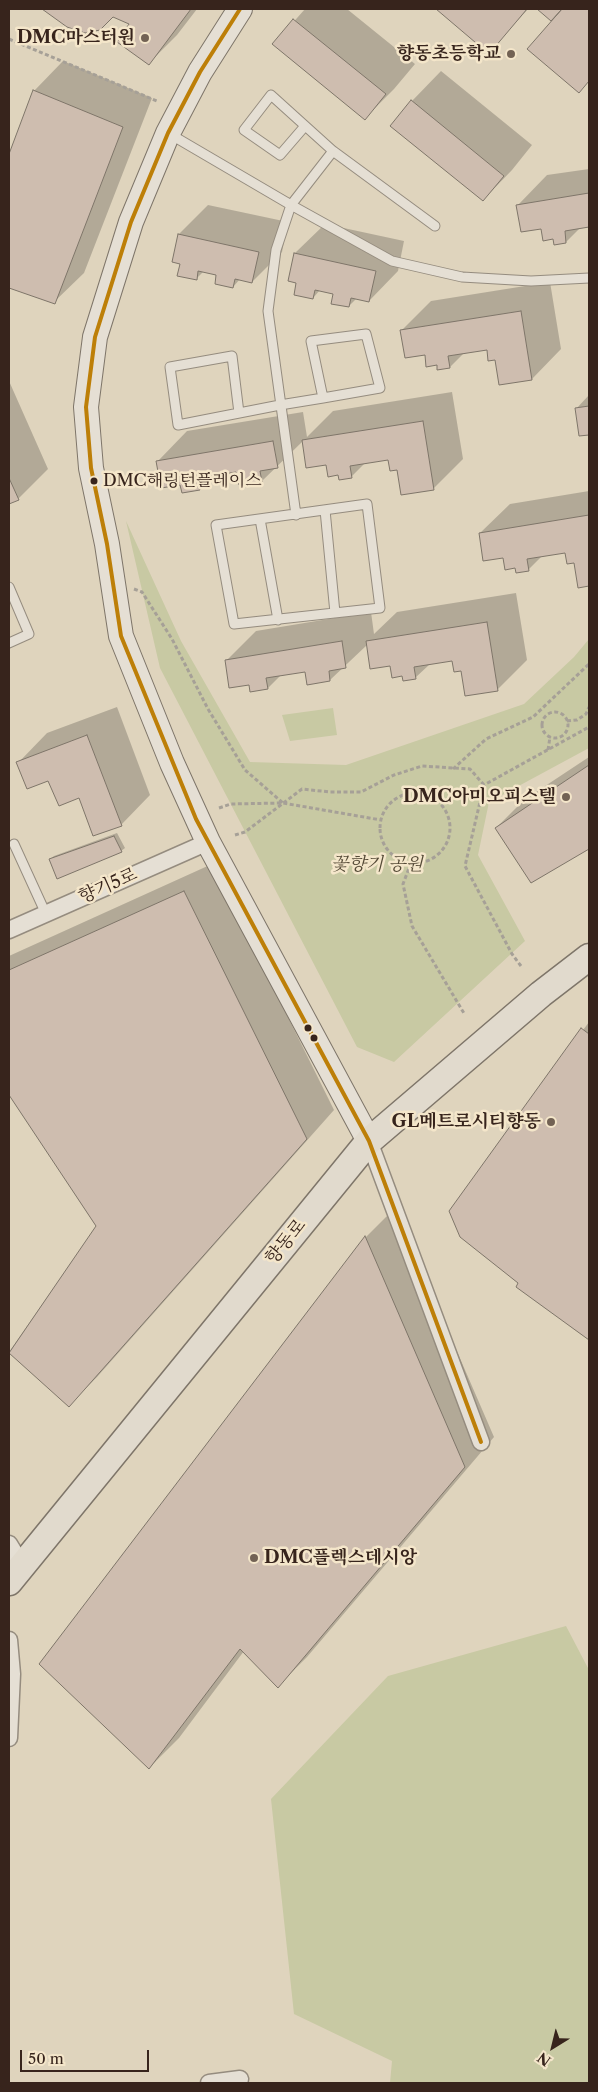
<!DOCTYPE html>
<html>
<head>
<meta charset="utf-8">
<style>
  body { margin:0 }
  #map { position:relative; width:598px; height:2092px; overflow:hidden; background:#dfd4bd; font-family:"Libre Caslon Text",serif }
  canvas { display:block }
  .frame { position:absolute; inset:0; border:10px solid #37241c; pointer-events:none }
  .north { position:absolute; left:528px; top:2022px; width:50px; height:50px; -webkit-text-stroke:4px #f4e6ca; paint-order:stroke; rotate:216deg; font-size:14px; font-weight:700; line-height:20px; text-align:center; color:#37241c }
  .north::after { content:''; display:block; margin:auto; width:18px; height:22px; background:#37241c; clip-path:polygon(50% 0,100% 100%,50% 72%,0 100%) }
  .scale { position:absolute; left:20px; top:2050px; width:129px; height:22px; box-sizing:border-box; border:2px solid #37241c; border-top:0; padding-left:6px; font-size:15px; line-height:18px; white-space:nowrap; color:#37241c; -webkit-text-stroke:4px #f4e6ca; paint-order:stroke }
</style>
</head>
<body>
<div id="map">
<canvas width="598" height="2092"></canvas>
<div class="frame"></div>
<div class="north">N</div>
<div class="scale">50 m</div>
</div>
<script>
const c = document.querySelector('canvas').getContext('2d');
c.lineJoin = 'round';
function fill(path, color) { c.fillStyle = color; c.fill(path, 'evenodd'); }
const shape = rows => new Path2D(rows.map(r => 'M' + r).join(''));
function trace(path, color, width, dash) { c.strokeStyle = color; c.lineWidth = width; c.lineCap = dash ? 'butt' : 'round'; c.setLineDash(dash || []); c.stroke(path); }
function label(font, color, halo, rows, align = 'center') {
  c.font = font + ' "Libre Caslon Text","Noto Serif KR",serif'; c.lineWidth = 5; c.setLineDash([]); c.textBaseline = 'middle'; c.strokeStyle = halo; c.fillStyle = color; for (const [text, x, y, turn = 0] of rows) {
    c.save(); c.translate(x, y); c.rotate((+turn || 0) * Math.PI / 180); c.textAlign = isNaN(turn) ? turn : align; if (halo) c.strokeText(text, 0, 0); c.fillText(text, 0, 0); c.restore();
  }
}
const green = shape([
  [126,521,181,641,250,762,346,765,524,704,574,657,589,639,589,748,489,802,478,855,525,941,394,1062,357,1047,160,668],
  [333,708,337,735,290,741,282,715],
  [566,1626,589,1670,589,2083,390,2083,392,2061,294,2014,271,1799,388,1676]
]);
const shadow = shape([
  [44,9,197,9,177,35,149,63,131,24,114,15,68,26],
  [305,9,347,9,415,64,394,89,365,118,274,44],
  [438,9,528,9,489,52],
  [539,9,589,9,589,81,579,91,553,21],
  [63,61,152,98,84,273,54,302,9,287,9,158,34,91],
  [441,71,532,145,512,170,483,200,392,125,412,101],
  [589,169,589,225,581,227,566,242,554,238,518,205,547,175],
  [208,205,288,222,282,252,252,282,240,279,233,287,218,274,204,271,196,279,181,263,179,234],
  [325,224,404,241,398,271,369,301,357,298,349,306,334,293,320,290,313,298,298,282,295,253],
  [550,282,561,349,532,379,496,359,488,349,464,353,450,367,438,364,401,331,431,301],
  [9,381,48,469,18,499,9,503],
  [452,392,463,459,433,489,398,469,389,459,366,462,351,477,327,463,303,441,262,481,237,471,214,475,199,489,182,484,158,461,187,431,303,412,307,437,333,411],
  [589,395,589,433,580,435,576,409],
  [589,491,589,585,579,586,575,562,566,552,543,555,528,570,516,567,480,533,510,504],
  [516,593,527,660,497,690,462,670,453,660,430,664,415,678,403,675,367,645,330,680,306,670,282,674,268,688,250,683,226,661,256,631,371,612,374,634,397,612],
  [117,707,150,795,121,825,80,796,18,763,47,733],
  [589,757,589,847,532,882,496,828,524,800],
  [117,833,125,848,121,851,50,859,54,856],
  [212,864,334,1110,97,1377,69,1405,9,1352,97,1226,9,1093,9,956],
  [589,1022,589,1338,518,1287,519,1282,450,1211],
  [395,1208,494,1437,307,1657,278,1686,244,1651,179,1738,149,1768,40,1664,366,1237]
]);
const building = shape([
  [42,9,191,9,149,65,117,42,129,24,113,17,100,30,85,33,67,27,42,9],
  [436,9,527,9,489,54,436,9],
  [537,9,562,9,551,21,537,9],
  [562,9,589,9,589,81,579,93,527,49,562,9],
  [293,19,386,94,365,120,272,44,293,19],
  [33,90,123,127,55,304,9,288,9,154,33,90],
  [411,100,504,176,483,201,390,126,411,100],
  [589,193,589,227,565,231,566,243,554,245,553,239,543,241,541,229,521,232,516,205,589,193],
  [178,234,259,252,252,283,235,279,233,288,215,284,216,275,198,271,197,280,177,276,180,264,172,262,178,234],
  [294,253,376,271,369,302,351,298,349,307,331,304,333,294,315,290,313,299,294,295,296,283,288,281,294,253],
  [521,311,532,380,499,385,495,360,488,361,487,350,448,356,450,368,437,370,437,365,426,367,425,355,405,358,400,330,521,311],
  [589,406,589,435,579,436,575,408,589,406],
  [423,421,434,490,401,495,397,470,390,471,388,460,350,466,352,478,339,480,338,475,328,477,326,465,306,468,302,440,423,421],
  [273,441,278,468,260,471,262,482,239,485,236,472,198,478,200,490,182,493,180,485,161,488,156,461,273,441],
  [9,478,19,500,9,504,9,478],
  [589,515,589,586,578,588,574,563,567,564,565,553,527,559,529,571,516,573,515,568,505,570,503,558,483,561,479,533,589,515],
  [487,622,498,691,465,696,461,671,454,672,452,661,414,667,416,679,403,681,402,676,392,678,390,666,370,669,366,641,487,622],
  [342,641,346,668,329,671,330,681,307,685,305,672,266,678,268,689,250,692,249,685,229,688,225,660,342,641],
  [87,735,122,826,93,836,79,798,59,806,48,781,27,789,16,762,87,735],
  [589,765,589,849,531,883,495,828,589,765],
  [114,836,122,852,57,879,49,859,114,836],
  [184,891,307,1139,69,1407,9,1353,96,1226,9,1095,9,970,184,891],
  [581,1028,589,1034,589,1340,516,1287,518,1283,460,1237,449,1211,581,1028],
  [365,1236,465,1467,278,1688,240,1649,149,1769,39,1664,365,1236]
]);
const path = shape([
  [9,39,157,101],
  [134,589,142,592,172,639,208,709,245,770,283,803],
  '542 725a13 13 0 1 1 26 0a13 13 0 1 1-26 0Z',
  [567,721,577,720,586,714,589,707],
  [548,750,550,737],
  [453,769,486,739,533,717,589,664],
  '380 828a35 35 0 1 1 70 0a35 35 0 1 1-70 0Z',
  [219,808,231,804,283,803,381,820],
  [235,835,245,832,302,789,330,792,361,792,394,775,422,766,470,769,484,785],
  [411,863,403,884,412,926,465,1015],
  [521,966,512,954,465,866,484,785,589,727]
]);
const lane = shape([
  [305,126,280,155,244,130,271,95,333,151,435,226],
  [168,133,291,205,392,261,462,277,531,281,589,278],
  [239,413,232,356,170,367,178,425,280,405,323,398,380,388,366,334,311,341,323,398],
  [367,504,380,608,234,624,216,525,367,504],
  [325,510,335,613],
  [296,515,268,311,276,250,291,205,333,151],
  [260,519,278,620],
  [9,587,29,634,9,643],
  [14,844,46,914]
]);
const street = shape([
  [9,930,208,842],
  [369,1141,481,1442],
  [9,1544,23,1567],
  [9,1640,12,1674,9,1738],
  [209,2083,240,2079]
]);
const secondary = shape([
  [240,9,200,72,168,133,131,222,95,337,86,407,91,468,107,544,121,636,172,763,208,842,369,1141]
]);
const primary = shape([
  [9,1582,369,1141,541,994,589,957]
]);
const bus1 = shape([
  [240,9,200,72,168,133,131,222,95,337,86,407,91,468,107,544,121,636,196,819,369,1141,481,1442]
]);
const markers = [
  [145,38,5,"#726254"],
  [511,54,5,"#726254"],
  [94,481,4.5,"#37241c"],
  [566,797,5,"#726254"],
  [308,1028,4.5,"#37241c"],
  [314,1038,4.5,"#37241c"],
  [551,1122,5,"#726254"],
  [254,1558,5,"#726254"]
];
const busNames = [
  ["DMC해링턴플레이스",103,481]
];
const poiNames = [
  ["DMC마스터원",135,38],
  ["향동초등학교",501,54],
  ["DMC아미오피스텔",556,797],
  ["GL메트로시티향동",541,1122],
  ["DMC플렉스데시앙",264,1558,"left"]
];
const parkNames = [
  ["꽃향기 공원",377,865]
];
const streetNames = [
  ["향기5로",108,886,-24],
  ["향동로",286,1242,-51]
];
fill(green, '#c8c9a3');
fill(shadow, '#0003');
fill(building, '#cebdaf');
trace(building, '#7e7569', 1);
trace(lane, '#958c7f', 11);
trace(street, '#958c7f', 19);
trace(secondary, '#7e7569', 26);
trace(primary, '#7e7569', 29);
trace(path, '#a6a097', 3, [4, 2.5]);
trace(lane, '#e5dfd4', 9);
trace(street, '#e5dfd4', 16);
trace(secondary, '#e5dfd4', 24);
trace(primary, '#e1dacd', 26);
trace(bus1, '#bd7f08', 4);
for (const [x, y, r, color] of markers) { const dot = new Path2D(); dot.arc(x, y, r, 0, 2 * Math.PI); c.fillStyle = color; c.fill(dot); trace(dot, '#f4e6ca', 2); }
label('17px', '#37241c', '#f4e6ca', busNames, 'left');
label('bold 18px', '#37241c', '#f4e6ca', poiNames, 'right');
label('italic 18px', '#564b38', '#f4e6ca', parkNames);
label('18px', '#37241c', '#f4e6ca', streetNames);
</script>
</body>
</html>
